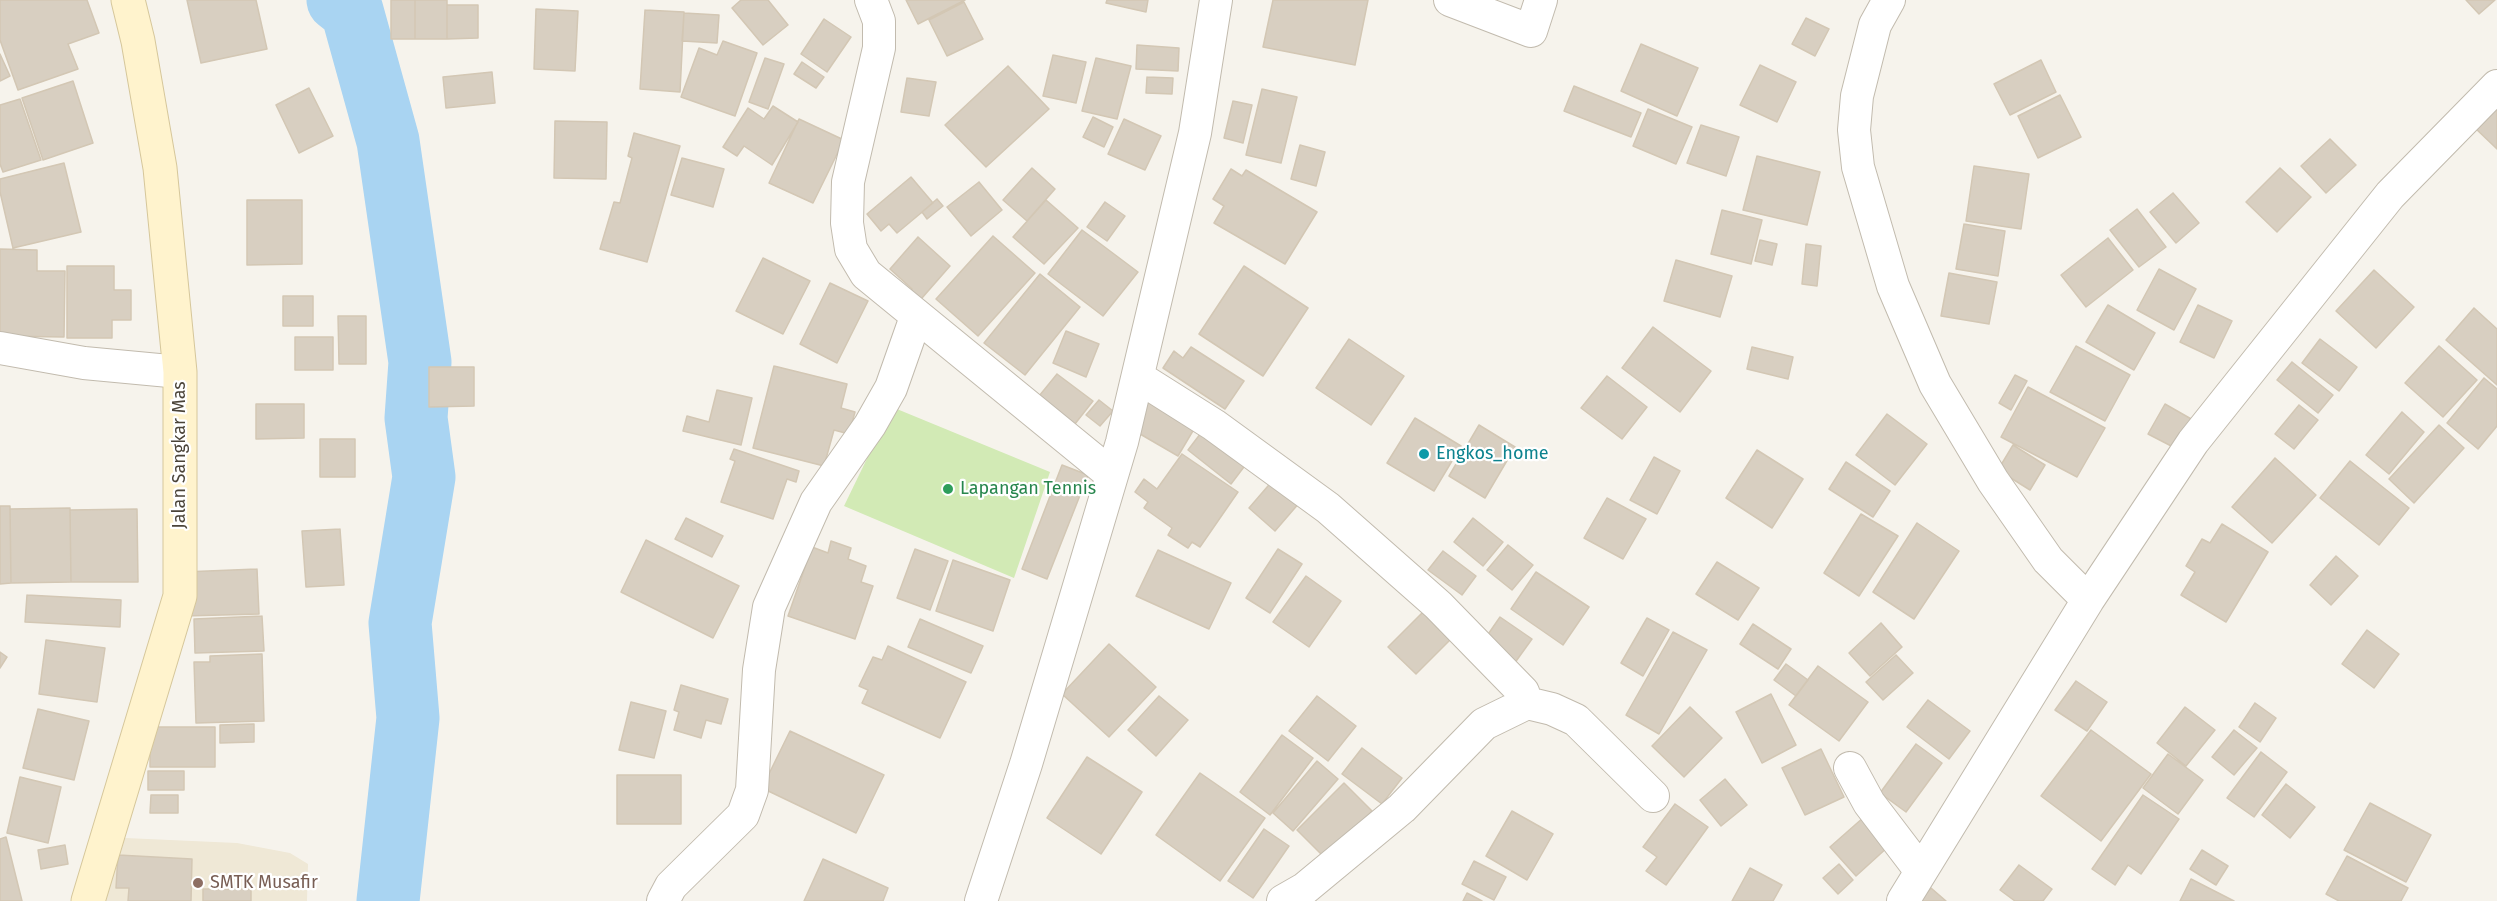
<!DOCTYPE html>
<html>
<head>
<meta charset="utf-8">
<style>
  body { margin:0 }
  canvas { display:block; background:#f6f3ec }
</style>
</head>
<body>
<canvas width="2497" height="901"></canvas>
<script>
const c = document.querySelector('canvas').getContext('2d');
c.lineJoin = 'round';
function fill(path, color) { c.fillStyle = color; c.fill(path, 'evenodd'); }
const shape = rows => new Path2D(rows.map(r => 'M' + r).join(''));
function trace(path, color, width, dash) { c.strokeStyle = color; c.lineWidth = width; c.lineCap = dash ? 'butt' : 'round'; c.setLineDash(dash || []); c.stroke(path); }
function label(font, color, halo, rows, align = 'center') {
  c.font = font + ' "Fira Sans",sans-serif'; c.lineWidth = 4.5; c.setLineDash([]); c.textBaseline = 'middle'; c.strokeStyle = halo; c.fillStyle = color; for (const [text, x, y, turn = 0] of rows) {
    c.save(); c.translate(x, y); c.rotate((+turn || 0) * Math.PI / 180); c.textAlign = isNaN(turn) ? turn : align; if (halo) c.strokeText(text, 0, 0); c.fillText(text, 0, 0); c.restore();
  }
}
const education = shape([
  [103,837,237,843,290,853,308,864,307,901,81,901]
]);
const green = shape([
  [892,407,1050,472,1014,578,844,506]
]);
const river = shape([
  [338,0,352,11,388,141,420,362,416,418,424,477,400,623,408,718,388,901]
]);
const building = shape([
  [0,0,87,0,99,33,68,44,78,69,18,90,0,40,0,0],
  [187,0,256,0,267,49,201,63,187,0],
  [391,0,415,0,415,39,391,39,391,0],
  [415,0,447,0,447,39,415,39,415,0],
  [741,0,768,0,788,25,763,45,732,8,741,0],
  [906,0,965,0,918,24,906,0],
  [1107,0,1148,0,1146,12,1106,3,1107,0],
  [1273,0,1368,0,1355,65,1263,47,1273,0],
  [2466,0,2495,0,2479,14,2466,0],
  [964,2,983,39,947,56,929,20,964,2],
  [447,5,478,5,478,38,447,39,447,5],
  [536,9,578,11,575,71,534,69,536,9],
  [645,10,684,12,680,92,640,89,645,10],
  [684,13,719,15,717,43,682,41,684,13],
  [1806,18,1829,29,1815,56,1792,44,1806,18],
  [824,19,851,37,827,72,801,54,824,19],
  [723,41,757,53,735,116,681,97,699,48,717,55,723,41],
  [1641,44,1698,68,1677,116,1621,91,1641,44],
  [1137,45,1179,48,1178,71,1136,69,1137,45],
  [0,54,10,76,0,81,0,54],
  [1053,55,1086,62,1076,103,1043,96,1053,55],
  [765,58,784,64,768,109,749,102,765,58],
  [1096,58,1131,66,1117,119,1082,111,1096,58],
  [2041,60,2056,92,2010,115,1994,84,2041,60],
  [802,62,824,77,816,88,794,74,802,62],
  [1760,65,1796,82,1777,122,1740,105,1760,65],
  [1008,66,1049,109,986,167,945,125,1008,66],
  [492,72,495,103,446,108,443,77,492,72],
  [1147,77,1173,78,1172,94,1146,93,1147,77],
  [907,78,936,82,929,116,901,112,907,78],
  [73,81,93,143,43,160,22,98,73,81],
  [1574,86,1641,113,1631,137,1564,111,1574,86],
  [309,88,333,136,299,153,276,105,309,88],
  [1262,89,1297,97,1281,163,1246,155,1262,89],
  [2060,95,2081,137,2038,158,2018,116,2060,95],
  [20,99,41,160,3,172,0,164,0,105,20,99],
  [1233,101,1252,105,1243,143,1224,138,1233,101],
  [2497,104,2497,149,2474,127,2497,104],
  [773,106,798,122,772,165,744,146,737,156,723,147,748,108,764,119,773,106],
  [1648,109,1692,127,1676,164,1633,146,1648,109],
  [1093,117,1113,127,1104,147,1083,137,1093,117],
  [799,119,844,140,813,203,769,183,799,119],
  [1124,119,1161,136,1145,170,1108,154,1124,119],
  [555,121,607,122,606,179,554,178,555,121],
  [1701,125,1739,137,1726,176,1687,163,1701,125],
  [634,133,680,146,647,262,600,249,614,202,620,203,632,158,628,156,634,133],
  [2330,139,2356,165,2326,193,2301,166,2330,139],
  [1300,145,1325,152,1316,186,1291,179,1300,145],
  [1757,156,1820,172,1807,225,1743,210,1757,156],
  [682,158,724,169,713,207,671,195,682,158],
  [64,163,81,232,13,248,0,192,0,179,64,163],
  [1974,166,2029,174,2021,229,1966,221,1974,166],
  [1032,168,1055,189,1027,221,1003,200,1032,168],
  [2280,168,2311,197,2277,232,2246,202,2280,168],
  [1231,169,1242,176,1246,170,1317,212,1285,264,1214,223,1224,206,1213,199,1231,169],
  [911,177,933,203,897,233,889,224,881,231,867,214,911,177],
  [979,182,1002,210,971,236,947,207,979,182],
  [2173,193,2199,223,2176,243,2150,212,2173,193],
  [937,199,943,206,927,219,922,212,937,199],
  [247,200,302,200,302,264,247,265,247,200],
  [1046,200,1078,228,1044,264,1013,237,1046,200],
  [1105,202,1125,216,1107,241,1087,227,1105,202],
  [2137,209,2166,247,2139,267,2110,230,2137,209],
  [1722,210,1762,220,1751,264,1711,254,1722,210],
  [1964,224,2005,231,1998,276,1956,269,1964,224],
  [1082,230,1138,272,1103,316,1048,274,1082,230],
  [993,236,1035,273,978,336,936,299,993,236],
  [918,237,950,266,915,306,905,297,912,289,890,269,918,237],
  [2108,238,2133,270,2086,307,2061,275,2108,238],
  [1760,240,1777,244,1772,265,1755,261,1760,240],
  [1806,244,1821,246,1817,286,1802,284,1806,244],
  [0,249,37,250,37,271,65,271,64,337,0,336,0,249],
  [763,258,810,281,783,334,736,311,763,258],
  [1676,260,1732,276,1720,317,1664,301,1676,260],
  [67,266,114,266,114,290,131,290,131,320,112,320,112,338,67,338,67,266],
  [1244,266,1308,308,1263,376,1199,334,1244,266],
  [2159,269,2196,289,2174,330,2137,310,2159,269],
  [2374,270,2414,307,2376,348,2336,311,2374,270],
  [1949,273,1997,282,1989,324,1941,316,1949,273],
  [1040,274,1080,307,1025,375,984,343,1040,274],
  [830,283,868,301,837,363,800,344,830,283],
  [283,296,313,296,313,326,283,326,283,296],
  [2108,305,2155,333,2134,370,2086,342,2108,305],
  [2198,305,2232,321,2214,358,2180,342,2198,305],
  [2474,308,2497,329,2497,385,2446,340,2474,308],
  [338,316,366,316,366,364,339,364,338,316],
  [1653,327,1711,371,1680,412,1622,368,1653,327],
  [1066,331,1099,344,1086,377,1053,363,1066,331],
  [295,337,333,337,333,370,295,370,295,337],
  [1349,339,1404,376,1371,425,1316,388,1349,339],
  [2320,339,2357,367,2339,391,2302,363,2320,339],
  [2076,346,2130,375,2105,421,2050,392,2076,346],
  [2439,346,2477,380,2443,417,2405,383,2439,346],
  [1191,347,1244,381,1225,409,1163,368,1174,351,1183,358,1191,347],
  [1752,347,1793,357,1788,379,1747,369,1752,347],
  [2292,362,2333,395,2318,413,2277,380,2292,362],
  [774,366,847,384,841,408,855,412,849,434,834,430,824,466,753,448,774,366],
  [429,367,474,367,474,406,429,407,429,367],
  [1057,374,1093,401,1071,429,1035,401,1057,374],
  [2015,375,2027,381,2011,410,1999,403,2015,375],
  [1607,376,1647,407,1622,439,1581,408,1607,376],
  [2484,378,2497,389,2497,426,2478,449,2447,423,2484,378],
  [2028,387,2105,428,2077,477,2001,437,2028,387],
  [717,390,752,398,741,445,683,431,687,416,709,422,717,390],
  [1150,390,1200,419,1178,456,1128,427,1150,390],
  [1099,400,1113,411,1100,426,1086,415,1099,400],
  [256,404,304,404,304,438,256,439,256,404],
  [2165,404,2193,420,2177,449,2148,434,2165,404],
  [2299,405,2318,420,2294,449,2275,434,2299,405],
  [2402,412,2424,432,2389,474,2366,455,2402,412],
  [1887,414,1927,444,1895,485,1856,455,1887,414],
  [1415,418,1461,446,1434,491,1387,463,1415,418],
  [1207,425,1250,459,1231,484,1188,450,1207,425],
  [1479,425,1515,447,1485,498,1449,476,1479,425],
  [2439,425,2464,448,2414,503,2389,479,2439,425],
  [320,439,355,439,355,477,320,477,320,439],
  [2013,445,2045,465,2030,490,1998,470,2013,445],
  [734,449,799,471,796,482,787,479,773,519,721,502,735,461,730,459,734,449],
  [1757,450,1803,479,1772,528,1726,498,1757,450],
  [1182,454,1238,492,1200,547,1192,542,1188,548,1168,535,1172,528,1144,508,1148,502,1135,492,1144,479,1157,489,1182,454],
  [1654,457,1680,471,1657,514,1630,500,1654,457],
  [2275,458,2316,495,2272,543,2232,507,2275,458],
  [2350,461,2409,508,2379,545,2320,498,2350,461],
  [1846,462,1890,491,1873,517,1829,489,1846,462],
  [1062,465,1088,475,1047,579,1022,569,1062,465],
  [1274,479,1300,502,1275,531,1249,508,1274,479],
  [1607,498,1646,519,1623,559,1584,538,1607,498],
  [0,506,10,506,11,583,0,584,0,506],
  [70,508,71,582,11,583,10,509,70,508],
  [137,509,138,582,71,582,70,510,137,509],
  [1861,514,1898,536,1859,596,1824,573,1861,514],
  [686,518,723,536,712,557,675,539,686,518],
  [1473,518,1503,542,1483,566,1454,542,1473,518],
  [1917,523,1959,551,1914,619,1873,592,1917,523],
  [2222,524,2268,552,2226,622,2181,595,2195,572,2186,566,2202,539,2210,543,2222,524],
  [340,529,344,585,306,587,302,531,340,529],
  [646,540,739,586,713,638,621,592,646,540],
  [831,541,851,548,848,559,866,566,861,582,873,586,855,639,788,616,812,547,828,553,831,541],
  [1508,545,1533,565,1512,590,1487,570,1508,545],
  [915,549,948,561,930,610,897,598,915,549],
  [1278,549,1302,564,1270,613,1246,598,1278,549],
  [1158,550,1231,583,1209,629,1136,596,1158,550],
  [1443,551,1476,576,1462,595,1428,570,1443,551],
  [2336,556,2358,576,2331,605,2310,585,2336,556],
  [953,560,1010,580,993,631,936,611,953,560],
  [1717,562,1759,588,1738,620,1696,594,1717,562],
  [257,569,259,614,184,616,183,572,257,569],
  [1536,572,1589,607,1563,645,1511,609,1536,572],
  [1306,576,1341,601,1309,647,1273,622,1306,576],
  [27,595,121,600,120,627,25,622,27,595],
  [1423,612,1451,639,1416,674,1388,647,1423,612],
  [262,616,264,651,195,653,194,619,262,616],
  [1500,617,1532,639,1514,664,1482,643,1500,617],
  [1647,618,1669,630,1643,676,1621,663,1647,618],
  [920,619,983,646,971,673,908,647,920,619],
  [1881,623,1902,647,1870,676,1849,653,1881,623],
  [1753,624,1791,649,1778,669,1740,644,1753,624],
  [2367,630,2399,654,2374,688,2342,664,2367,630],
  [1673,632,1707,650,1659,734,1626,715,1673,632],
  [46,640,105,648,97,702,39,694,46,640],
  [1109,644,1156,687,1109,737,1062,694,1109,644],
  [888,646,966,682,940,738,862,703,868,690,859,686,873,657,882,660,888,646],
  [0,652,7,657,0,668,0,652],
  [262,654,264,721,196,723,194,662,210,662,210,656,262,654],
  [1896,655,1913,673,1883,700,1866,682,1896,655],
  [1786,664,1808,680,1796,696,1774,680,1786,664],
  [1818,666,1868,702,1839,741,1789,705,1818,666],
  [2076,681,2107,702,2087,731,2055,710,2076,681],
  [681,685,728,699,721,724,706,720,701,738,674,730,679,712,674,710,681,685],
  [1771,694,1796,745,1762,763,1736,712,1771,694],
  [1159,696,1188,720,1156,756,1128,730,1159,696],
  [1317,696,1356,726,1328,761,1289,731,1317,696],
  [1928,700,1970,731,1949,759,1907,727,1928,700],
  [631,702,666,711,654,758,619,750,631,702],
  [2255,703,2276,718,2260,742,2239,727,2255,703],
  [1690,707,1722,738,1684,777,1652,746,1690,707],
  [2185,707,2215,730,2186,766,2157,743,2185,707],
  [38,709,89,721,74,780,23,768,38,709],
  [254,724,254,742,220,743,220,725,254,724],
  [150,727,215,727,215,767,150,767,150,727],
  [2091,730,2151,774,2101,841,2041,796,2091,730],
  [2234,730,2257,748,2234,775,2212,757,2234,730],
  [790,731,884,775,856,833,762,788,790,731],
  [1282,735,1313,758,1270,815,1240,792,1282,735],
  [1916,744,1942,763,1906,812,1880,793,1916,744],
  [1362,748,1402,778,1382,804,1342,774,1362,748],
  [1821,749,1844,797,1805,815,1782,768,1821,749],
  [2261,752,2287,772,2254,817,2227,798,2261,752],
  [2168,754,2203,780,2178,814,2143,788,2168,754],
  [1087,757,1142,792,1101,854,1047,818,1087,757],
  [1317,761,1338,779,1293,831,1273,813,1317,761],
  [148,771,184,771,184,790,148,790,148,771],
  [1200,773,1265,818,1220,881,1156,835,1200,773],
  [617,775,681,775,681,824,617,824,617,775],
  [20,777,61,787,48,843,7,833,20,777],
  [1725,779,1747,805,1721,826,1700,800,1725,779],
  [1344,783,1372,811,1325,858,1297,830,1344,783],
  [2286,784,2315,807,2290,838,2262,815,2286,784],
  [151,795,178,795,178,813,150,813,151,795],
  [2143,795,2179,819,2141,874,2128,865,2115,885,2092,869,2143,795],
  [2370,803,2431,835,2406,882,2344,850,2370,803],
  [1675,804,1708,827,1666,885,1646,871,1657,857,1643,847,1675,804],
  [1512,811,1553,834,1527,880,1486,856,1512,811],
  [1864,817,1889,846,1856,876,1830,847,1864,817],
  [1264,829,1289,846,1253,898,1228,881,1264,829],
  [6,837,22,901,0,901,0,839,6,837],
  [65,845,68,864,41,869,38,850,65,845],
  [2202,850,2228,866,2216,885,2190,869,2202,850],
  [118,855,192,859,191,901,128,901,129,888,116,888,118,855],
  [2347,856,2408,888,2401,901,2339,901,2326,894,2347,856],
  [823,859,888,888,883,901,804,901,823,859],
  [1474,861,1506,877,1494,900,1462,884,1474,861],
  [1839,864,1853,880,1838,894,1823,878,1839,864],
  [2019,865,2052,889,2043,901,2015,901,2000,890,2019,865],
  [1750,868,1782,885,1773,901,1732,901,1750,868],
  [2191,879,2234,901,2180,901,2191,879],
  [1931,888,1946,901,1920,901,1931,888],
  [203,889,251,889,251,901,203,901,203,889],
  [1467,893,1482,901,1463,901,1467,893]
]);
const street = shape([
  [871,0,879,21,879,48,848,182,847,223,851,249,866,274,1112,475],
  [1450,0,1531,31,1541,0],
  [1889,0,1875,25,1857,96,1854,130,1858,167,1893,286,1935,384,1993,481,2048,560,2088,600],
  [0,348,84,363,180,372],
  [1138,377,1214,425,1328,508,1438,605,1523,692,1527,703],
  [1850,768,1869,803,1920,870],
  [663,901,671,886,743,815,752,790,759,670,769,607,816,502,870,425,891,388,916,317],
  [981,901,1026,764,1122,442,1195,133,1216,0],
  [1283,901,1304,889,1402,808,1484,724,1527,703,1552,709,1576,720,1653,796],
  [1903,901,2088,600,2193,442,2390,195,2497,86]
]);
const secondary = shape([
  [88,901,180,596,180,372,160,168,138,41,128,0]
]);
const markers = [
  [1424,454,6,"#0f9aa8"],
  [948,489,6,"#2e9e5b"],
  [198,883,6,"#8d6e63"]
];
const cultureNames = [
  ["Engkos_home",1436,454]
];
const streetNames = [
  ["Jalan Sangkar Mas",180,455,-90]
];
const leisureNames = [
  ["Lapangan Tennis",960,489]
];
const educationNames = [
  ["SMTK Musafir",210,883]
];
fill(education, '#efe8d6');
fill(green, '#d2eab5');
trace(river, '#a9d4f2', 63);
fill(building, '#d8cfc1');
trace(building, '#d3c7b4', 1.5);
trace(street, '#c2bbae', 34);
trace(secondary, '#d6c79b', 35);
trace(street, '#fff', 32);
trace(secondary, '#fff3cd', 33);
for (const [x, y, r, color] of markers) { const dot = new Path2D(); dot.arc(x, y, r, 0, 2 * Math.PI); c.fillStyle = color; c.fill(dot); trace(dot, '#fff', 2); }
label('18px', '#0d838f', '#fff', cultureNames, 'left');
label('18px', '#4b4439', '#fff', streetNames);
label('18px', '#27864d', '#fff', leisureNames, 'left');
label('18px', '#785e54', '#fff', educationNames, 'left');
</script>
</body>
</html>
